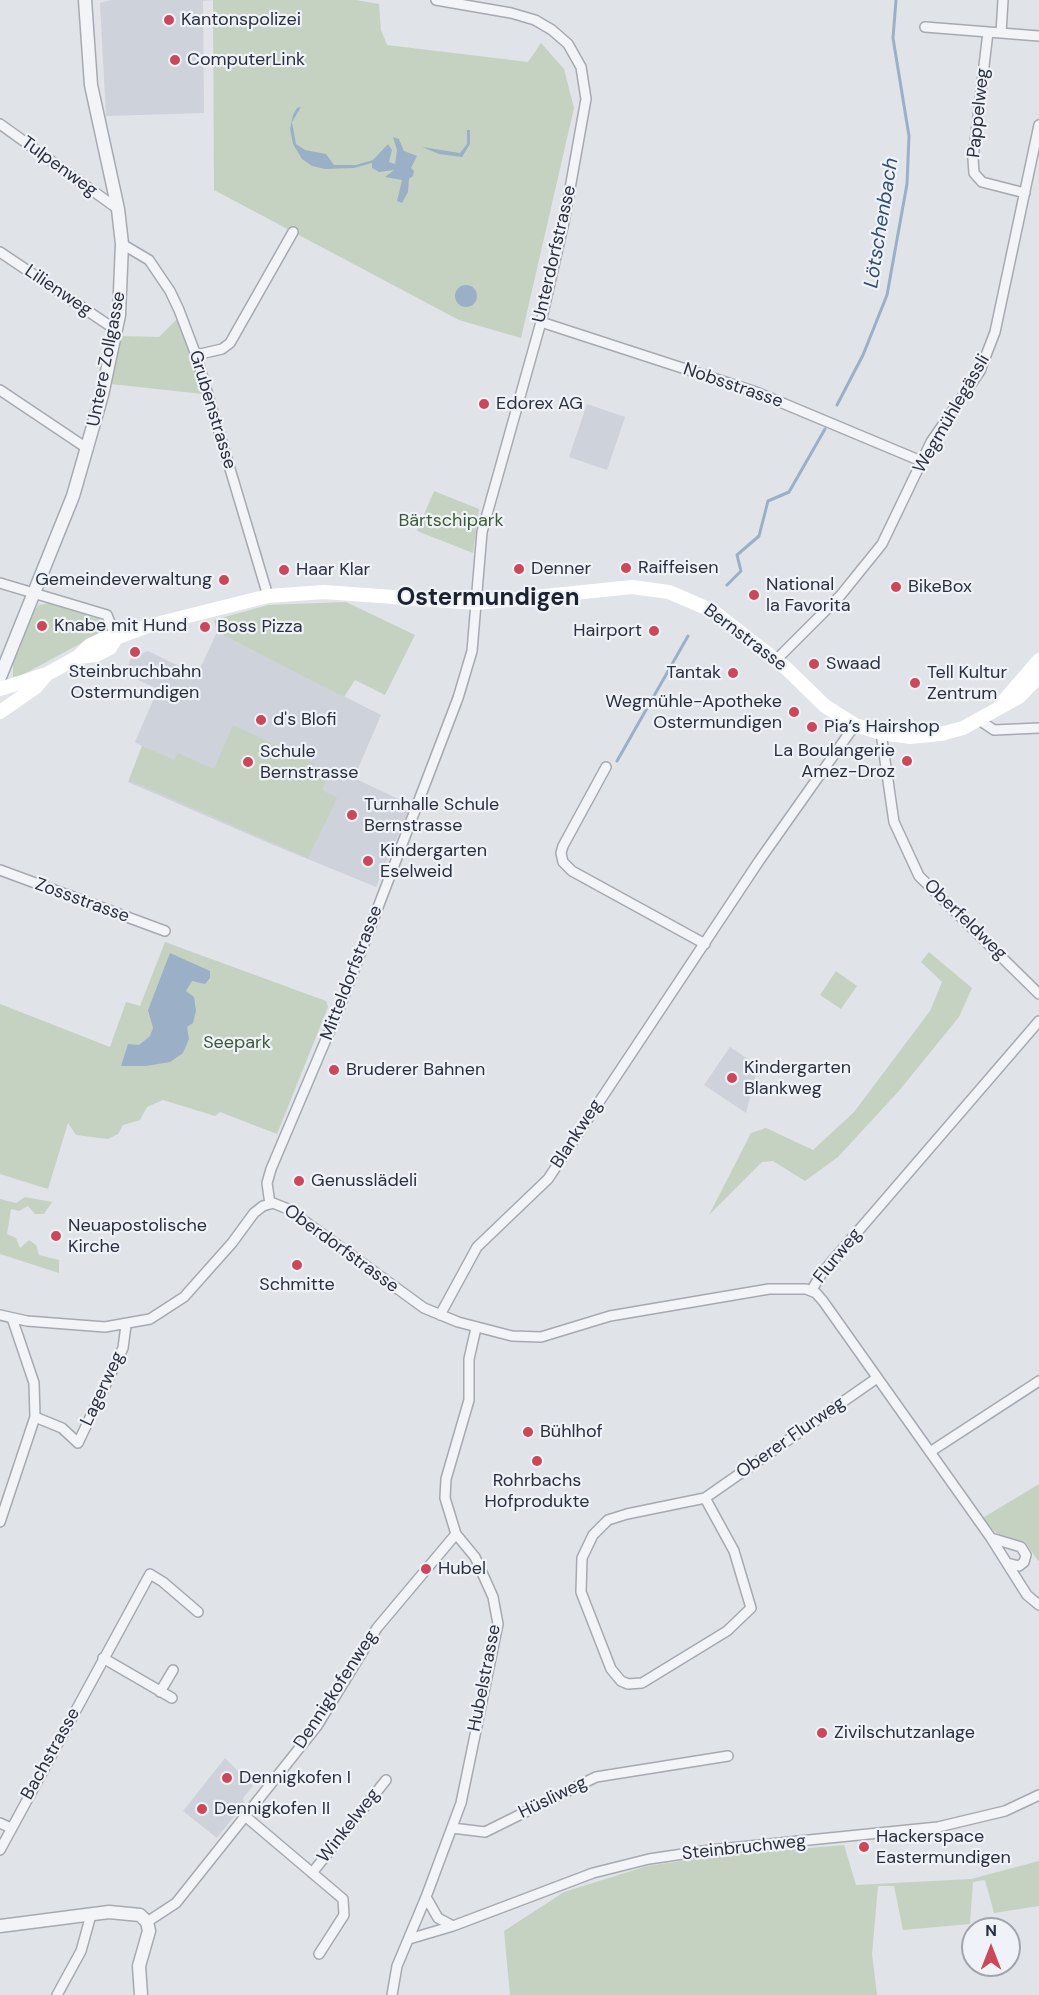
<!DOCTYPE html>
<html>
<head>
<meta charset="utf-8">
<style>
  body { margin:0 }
  #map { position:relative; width:1039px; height:1995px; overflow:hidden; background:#e0e3e8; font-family:"DM Sans",sans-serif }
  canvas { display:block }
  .north { position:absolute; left:961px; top:1917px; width:60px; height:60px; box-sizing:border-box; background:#eff2f6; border:2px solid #a0a4ad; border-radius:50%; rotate:0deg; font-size:16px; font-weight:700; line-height:24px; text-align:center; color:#29303f }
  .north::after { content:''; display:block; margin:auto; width:21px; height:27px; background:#ca4859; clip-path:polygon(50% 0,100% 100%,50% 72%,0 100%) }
</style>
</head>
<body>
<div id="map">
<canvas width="1039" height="1995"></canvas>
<div class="north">N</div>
</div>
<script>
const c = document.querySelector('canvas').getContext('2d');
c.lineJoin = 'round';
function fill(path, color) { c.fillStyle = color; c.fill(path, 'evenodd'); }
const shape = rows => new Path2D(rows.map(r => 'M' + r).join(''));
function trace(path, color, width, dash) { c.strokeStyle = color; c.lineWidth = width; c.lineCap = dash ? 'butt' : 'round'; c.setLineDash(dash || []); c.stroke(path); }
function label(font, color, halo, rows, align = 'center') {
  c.font = font + ' "DM Sans",sans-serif'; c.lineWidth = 4.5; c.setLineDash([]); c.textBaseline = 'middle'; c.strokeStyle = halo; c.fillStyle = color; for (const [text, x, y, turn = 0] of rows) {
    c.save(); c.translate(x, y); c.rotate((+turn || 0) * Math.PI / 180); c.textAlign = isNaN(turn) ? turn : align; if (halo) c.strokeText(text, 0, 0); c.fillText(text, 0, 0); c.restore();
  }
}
const built = shape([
  [111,0,213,0,203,1,204,113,106,116,100,3],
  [587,404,625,417,607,470,569,457],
  [217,632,381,715,354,778,411,805,376,887,271,844,128,782,142,746,135,742,158,689,125,674,131,658,148,651,197,675],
  [730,1047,758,1066,746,1113,704,1085],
  [225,1758,253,1786,243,1798,244,1804,217,1838,183,1811]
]);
const green = shape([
  [213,0,356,0,379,4,381,30,387,45,528,62,541,43,564,69,574,108,521,338,459,320,214,190],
  [178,318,203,394,111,384,120,336,159,337],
  [434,491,479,509,473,553,417,531],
  [346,602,415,635,385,695,355,680,344,697,217,632,214,620,268,605],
  [49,603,101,620,100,633,13,680,13,664,33,612,39,605],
  [233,725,315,764,312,772,327,779,322,790,337,798,308,858,129,780,142,746,174,760,178,753,214,769],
  [165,942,326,1001,328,1007,277,1134,220,1112,215,1116,163,1100,147,1107,140,1120,123,1125,118,1134,108,1139,76,1135,68,1123,48,1189,0,1174,0,1004,110,1047,126,1002,140,1006],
  [929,952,972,988,959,1017,898,1092,838,1157,805,1181,773,1161,762,1162,709,1215,751,1133,766,1128,813,1150,854,1112,930,1011,942,982,921,962],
  [836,971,857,986,841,1009,820,995],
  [25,1197,52,1202,44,1214,35,1214,28,1206,19,1211,11,1209,7,1234,16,1238,20,1248,29,1240,36,1245,39,1255,59,1260,59,1273,0,1254,0,1199,16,1203],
  [1039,1484,1039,1562,1025,1542,1000,1536,981,1519],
  [844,1845,856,1885,971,1879,1039,1861,1039,1906,994,1913,985,1880,973,1882,970,1924,903,1930,894,1886,878,1886,872,1954,877,1995,510,1995,504,1931,564,1892,647,1866,715,1856]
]);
const water = shape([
  [301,107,292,122,296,144,305,150,326,154,334,165,356,165,373,160,388,144,392,150,389,162,395,164,397,150,393,137,399,139,404,151,417,156,411,168,414,171,413,176,409,179,408,192,402,203,397,201,402,180,385,177,394,170,379,172,372,168,372,163,354,168,325,169,312,166,302,159,293,144,290,129,293,115,297,108],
  [467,130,470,130,470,144,462,157,439,154,422,147,460,153,467,144],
  '455 296a11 11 0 1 1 22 0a11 11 0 1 1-22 0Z',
  [170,953,210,971,210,978,205,984,192,981,186,991,194,997,196,1011,193,1023,187,1027,189,1039,183,1053,170,1062,146,1066,121,1066,128,1044,139,1045,150,1036,153,1028,148,1010]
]);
const stream = shape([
  [837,405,863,355,887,295,907,184,909,136,893,38,896,0],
  [727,585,741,571,737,555,759,536,768,501,789,492,825,429],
  [617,761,688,636]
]);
const minor = shape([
  [925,27,1039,36],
  [988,32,973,159,974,173,982,182,1025,193],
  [1001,33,1003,0],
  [0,124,118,209],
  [122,244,149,260,170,291,179,310,196,355,268,596],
  [0,252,116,330],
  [541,322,756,392,921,461],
  [196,355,222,349,230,343,293,232],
  [0,390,88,449],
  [0,583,107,615,116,638],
  [776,660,840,596,882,544,931,442,980,371,995,332,1039,125],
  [979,720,994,730,1039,728],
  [881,733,894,822,919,876,1039,994],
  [606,767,563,846,561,853,563,862,572,871,705,944],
  [0,870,165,931],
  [270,1204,267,1183,271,1169,341,1004,458,698,472,651,482,532,541,322,564,222,586,99,581,67,568,44,552,30,535,20,511,13,436,0],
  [811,1291,822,1273,1039,1021],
  [0,1315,27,1321,105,1327,150,1319,184,1297,232,1243,254,1213,263,1206,273,1203,288,1209,424,1308,458,1322,512,1336,541,1337,610,1316,769,1289,806,1289,816,1293,823,1301,991,1538,1027,1595,1039,1605],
  [440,1315,477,1247,548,1179,759,861,855,725],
  [12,1318,34,1383,35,1417,62,1428,78,1443,123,1348,126,1325],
  [930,1452,1039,1381],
  [705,1498,627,1514,608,1520,593,1535,582,1558,581,1592,611,1669,621,1681,628,1684,642,1683,727,1631,751,1608,734,1551,705,1498,877,1378],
  [0,1522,35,1417],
  [991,1538,1021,1547,1026,1555,1024,1562,1019,1566,1007,1563],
  [103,1658,172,1698],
  [160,1692,173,1670],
  [245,1816,343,1899,344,1915,319,1954],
  [0,1823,11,1828],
  [452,1828,485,1832,596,1777,728,1756],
  [0,1850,150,1574,163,1582,198,1612],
  [312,1873,386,1780],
  [426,1897,438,1918,453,1926],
  [147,1922,176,1903,317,1726,377,1628,456,1534],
  [409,1939,453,1926,593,1873,649,1859,710,1850,938,1827,1005,1811,1039,1795],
  [57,1995,81,1951,91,1915],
  [392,1995,397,1966,426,1897,461,1803,498,1624,493,1597,475,1557,456,1534,445,1498,446,1479,469,1400,469,1359,476,1328]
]);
const tertiary = shape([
  [0,677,73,496,102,395,119,315,122,244,118,209,91,85,85,0],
  [0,1926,109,1912,140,1915,147,1922,149,1931,139,1966,141,1995]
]);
const secondary = shape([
  [78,657,96,655,110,648,116,638],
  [0,689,47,674,78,657,90,645,105,638,116,638,148,626,268,596,324,592,477,603,632,587,669,592,713,611,787,669,825,706,855,725,881,733,910,737,941,734,963,728,1019,697,1039,676],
  [1001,704,1039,660],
  [0,712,36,687,47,674]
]);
const markers = [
  [169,20,6,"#ca4859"],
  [175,60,6,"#ca4859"],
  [484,404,6,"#ca4859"],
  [626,568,6,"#ca4859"],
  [519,569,6,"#ca4859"],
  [284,570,6,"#ca4859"],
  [224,580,6,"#ca4859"],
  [896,587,6,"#ca4859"],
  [754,595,6,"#ca4859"],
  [42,626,6,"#ca4859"],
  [205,627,6,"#ca4859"],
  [654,631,6,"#ca4859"],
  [135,652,6,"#ca4859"],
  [814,664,6,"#ca4859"],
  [733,673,6,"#ca4859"],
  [915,683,6,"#ca4859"],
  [794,712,6,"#ca4859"],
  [261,720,6,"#ca4859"],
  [812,727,6,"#ca4859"],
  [907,761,6,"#ca4859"],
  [248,762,6,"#ca4859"],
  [352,815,6,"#ca4859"],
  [368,861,6,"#ca4859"],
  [334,1070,6,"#ca4859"],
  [732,1078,6,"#ca4859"],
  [299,1181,6,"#ca4859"],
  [56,1236,6,"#ca4859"],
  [297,1265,6,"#ca4859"],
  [528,1432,6,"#ca4859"],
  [537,1461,6,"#ca4859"],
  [426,1569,6,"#ca4859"],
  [822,1733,6,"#ca4859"],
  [227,1778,6,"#ca4859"],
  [202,1809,6,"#ca4859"],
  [864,1847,6,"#ca4859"]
];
const poiNames = [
  ["Kantonspolizei",181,20],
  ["ComputerLink",187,60],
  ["Edorex AG",496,404],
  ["Raiffeisen",638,568],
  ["Denner",531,569],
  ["Haar Klar",296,570],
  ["Gemeindeverwaltung",212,580,"right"],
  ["National",766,585],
  ["la Favorita",766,606],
  ["BikeBox",908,587],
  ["Knabe mit Hund",54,626],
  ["Boss Pizza",217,627],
  ["Hairport",642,631,"right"],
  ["Swaad",826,664],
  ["Steinbruchbahn",135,672,"center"],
  ["Ostermundigen",135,693,"center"],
  ["Tantak",721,673,"right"],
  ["Tell Kultur",927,673],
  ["Zentrum",927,694],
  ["Wegmühle-Apotheke",782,702,"right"],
  ["Ostermundigen",782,723,"right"],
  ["d's Blofi",273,720],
  ["Pia’s Hairshop",824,727],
  ["La Boulangerie",895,751,"right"],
  ["Amez-Droz",895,772,"right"],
  ["Schule",260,752],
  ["Bernstrasse",260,773],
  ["Turnhalle Schule",364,805],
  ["Bernstrasse",364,826],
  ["Kindergarten",380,851],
  ["Eselweid",380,872],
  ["Kindergarten",744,1068],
  ["Blankweg",744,1089],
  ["Bruderer Bahnen",346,1070],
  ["Genusslädeli",311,1181],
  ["Neuapostolische",68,1226],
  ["Kirche",68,1247],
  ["Schmitte",297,1285,"center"],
  ["Bühlhof",540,1432],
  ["Rohrbachs",537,1481,"center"],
  ["Hofprodukte",537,1502,"center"],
  ["Hubel",438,1569],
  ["Zivilschutzanlage",834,1733],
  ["Dennigkofen I",239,1778],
  ["Dennigkofen II",214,1809],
  ["Hackerspace",876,1837],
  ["Eastermundigen",876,1858]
];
const streetNames = [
  ["Pappelweg",979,113,-84],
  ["Tulpenweg",59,167,36],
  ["Unterdorfstrasse",555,254,-77],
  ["Lilienweg",58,291,34],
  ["Untere Zollgasse",107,359,-79],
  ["Nobsstrasse",733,386,19],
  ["Grubenstrasse",212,410,73],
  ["Wegmühlegässli",952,414,-60],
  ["Bernstrasse",745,638,37],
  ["Zossstrasse",82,901,20],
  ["Oberfeldweg",965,920,44],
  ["Mitteldorfstrasse",352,973,-69],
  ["Blankweg",577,1134,-57],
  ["Oberdorfstrasse",341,1249,36],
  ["Flurweg",838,1256,-51],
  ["Lagerweg",103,1389,-65],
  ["Oberer Flurweg",791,1438,-35],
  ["Hubelstrasse",485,1678,-79],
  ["Dennigkofenweg",336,1690,-57],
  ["Bachstrasse",51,1754,-61],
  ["Hüsliweg",553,1798,-26],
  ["Winkelweg",349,1826,-52],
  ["Steinbruchweg",744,1848,-6]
];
const parkNames = [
  ["Bärtschipark",451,521],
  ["Seepark",237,1043]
];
const waterNames = [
  ["Lötschenbach",882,223,-81]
];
const districtNames = [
  ["Ostermundigen",488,599]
];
fill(built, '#ced2da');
fill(green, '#c5d2c1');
fill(water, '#9bb0c7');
trace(stream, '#9bb0c7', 3);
trace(minor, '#a5aab2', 12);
trace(tertiary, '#a5aab2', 15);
trace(minor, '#f2f4f7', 9);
trace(tertiary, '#f2f4f7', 12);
trace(secondary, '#fff', 14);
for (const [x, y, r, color] of markers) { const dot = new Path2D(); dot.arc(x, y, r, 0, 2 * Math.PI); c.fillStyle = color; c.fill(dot); trace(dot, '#eff2f6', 2); }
label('18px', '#29303f', '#eff2f6', poiNames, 'left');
label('18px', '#29303f', '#eff2f6', streetNames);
label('18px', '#3c5a36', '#eff2f6', parkNames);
label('italic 20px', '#344e72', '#eff2f6', waterNames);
label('bold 24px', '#1b2230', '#eff2f6', districtNames);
</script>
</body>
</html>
